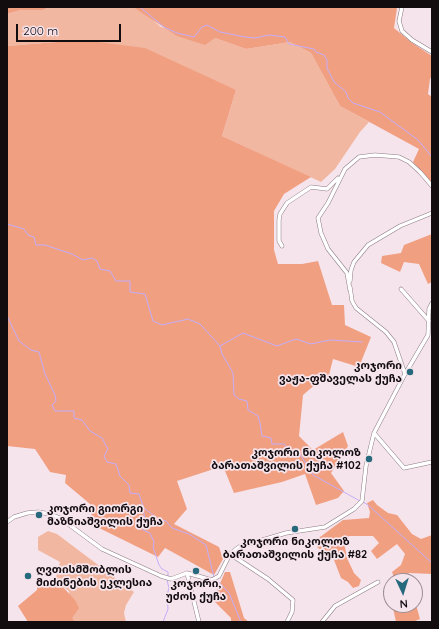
<!DOCTYPE html>
<html>
<head>
<meta charset="utf-8">
<style>
  body { margin:0 }
  #map { position:relative; width:439px; height:629px; overflow:hidden; background:#f6e4ec; font-family:Quicksand,sans-serif }
  canvas { display:block }
  .frame { position:absolute; inset:0; border:8px solid #120c0f; pointer-events:none }
  .north { position:absolute; left:383px; top:573px; width:40px; height:40px; box-sizing:border-box; background:#f6e4ec; border:1px solid #9b8e94; border-radius:50%; rotate:176deg; font-size:11px; font-weight:700; line-height:16px; text-align:center; color:#120c0f }
  .north::after { content:''; display:block; margin:auto; width:14px; height:18px; background:#27697c; clip-path:polygon(50% 0,100% 100%,50% 72%,0 100%) }
  .scale { position:absolute; left:16px; top:24px; width:105px; height:18px; box-sizing:border-box; border:2px solid #120c0f; border-top:0; padding-left:5px; font-size:12px; line-height:14px; white-space:nowrap; color:#120c0f; -webkit-text-stroke:3px #f6e4ec; paint-order:stroke }
</style>
</head>
<body>
<div id="map">
<canvas width="439" height="629"></canvas>
<div class="frame"></div>
<div class="north">N</div>
<div class="scale">200 m</div>
</div>
<script>
const c = document.querySelector('canvas').getContext('2d');
c.lineJoin = 'round';
function fill(path, color) { c.fillStyle = color; c.fill(path, 'evenodd'); }
const shape = rows => new Path2D(rows.map(r => 'M' + r).join(''));
function trace(path, color, width, dash) { c.strokeStyle = color; c.lineWidth = width; c.lineCap = dash ? 'butt' : 'round'; c.setLineDash(dash || []); c.stroke(path); }
function label(font, color, halo, rows, align = 'center') {
  c.font = font + ' Quicksand,"Noto Sans Georgian",sans-serif'; c.lineWidth = 3.5; c.setLineDash([]); c.textBaseline = 'middle'; c.strokeStyle = halo; c.fillStyle = color; for (const [text, x, y, turn = 0] of rows) {
    c.save(); c.translate(x, y); c.rotate((+turn || 0) * Math.PI / 180); c.textAlign = isNaN(turn) ? turn : align; if (halo) c.strokeText(text, 0, 0); c.fillText(text, 0, 0); c.restore();
  }
}
const green = shape([
  [50,7,133,7,146,14,161,27,215,38,246,49,290,42,311,53,340,106,369,122,360,132,335,169,321,182,222,136,236,90,82,40,7,46,7,14,21,10,43,10],
  [48,531,57,534,134,592,126,605,124,613,126,622,75,622,71,618,69,591,55,581,60,562,38,550,38,537]
]);
const forest = shape([
  [7,7,50,7,43,10,21,10,7,14],
  [133,7,397,8,394,28,411,42,432,56,432,76,430,79,428,94,432,97,432,184,413,162,419,149,340,106,311,53,290,42,246,49,215,38,205,45,177,36],
  [82,40,145,48,236,90,222,136,311,177,284,194,274,211,274,250,278,264,302,264,318,261,332,305,344,305,345,325,371,337,359,367,333,359,328,379,317,383,303,395,299,436,313,450,343,432,348,446,331,473,344,491,338,498,316,505,305,474,282,482,234,493,223,466,177,481,187,509,174,524,219,547,223,559,214,575,165,548,158,557,93,525,90,504,65,483,66,475,50,472,35,449,7,446,7,46],
  [432,234,432,282,428,284,419,264,404,262,400,272,381,263,382,256,401,253,404,245],
  [373,500,377,505,388,513,397,515,412,534,421,539,432,535,432,574,409,573,404,581,395,580,392,572,401,565,405,554,397,544,377,559,371,551,379,543,373,536,349,536,344,542,347,558,354,573,361,580,359,586,353,588,348,582,341,578,334,560,317,547,316,540,343,520,369,518,370,512,367,503],
  [225,572,230,572,244,618,249,622,231,622,231,618,213,600],
  [45,579,55,581,62,586,75,600,79,608,72,618,75,622,28,622,18,606,37,590,38,581],
  [415,601,420,619,413,622,396,622,393,608,402,605,415,605]
]);
const stream = shape([
  [140,7,164,27,177,33,194,37,202,27,207,25,220,32,245,37,255,38,269,35,285,37,289,44,314,49,316,52,324,55,327,60,327,68,334,82,346,92,348,98,353,103,380,112,418,140,432,157],
  [7,224,24,229,28,235,34,237,36,245,45,245,72,254,83,260,92,258,97,261,100,269,110,271,116,281,130,281,130,292,145,294,153,321,162,325,188,319,200,324,220,346,222,354,233,373,234,395,239,399,247,401,248,410,258,416,260,423,262,436,271,438,272,444,284,444,289,450,300,454,313,475,360,501],
  [7,316,19,341,31,350,39,352,45,374,55,395,56,401,52,405,55,411,74,411,74,418,82,420,90,431,102,438,108,449,104,456,107,462,116,464,120,476,129,485,130,493,139,494,143,506,145,521,143,530,150,533,154,542,153,547,159,565,162,569,168,572,168,577],
  [220,346,243,333,277,346,296,339,311,344,330,340,362,342],
  [363,502,368,505,432,563],
  [144,508,158,519,166,521,172,528,189,534,206,545,214,577],
  [216,579,229,593,241,622],
  [163,622,168,609,167,595,169,588,167,580]
]);
const minor = shape([
  [402,7,399,21,402,31,412,40,432,52],
  [282,246,279,241,279,220,280,214,287,203,311,187,327,189,338,178],
  [350,281,351,270,354,262,368,245,400,226,432,213],
  [350,287,352,301,356,308,386,332,394,342,405,374],
  [401,289,429,321],
  [350,290,347,273,328,249,321,233,318,218,328,203,345,169,359,157,375,155,399,157,409,162,420,172,432,186],
  [374,433,404,468,432,462],
  [7,522,14,517,27,513,38,512,50,514,60,518,102,549,161,576,171,579,187,573,212,580,219,576,230,554,239,547,286,533,325,527,354,509,362,501,366,466,374,433,405,374,428,335,429,309,432,303],
  [230,554,268,579,293,600,292,612,287,622],
  [187,573,199,622],
  [322,622,335,606,378,582]
]);
const markers = [
  [410,372,4,"#27697c"],
  [369,459,4,"#27697c"],
  [39,515,4,"#27697c"],
  [295,529,4,"#27697c"],
  [196,571,4,"#27697c"],
  [28,576,4,"#27697c"]
];
const poiNames = [
  ["კოჯორი",402,366],
  ["ვაჟა-ფშაველას ქუჩა",402,379],
  ["კოჯორი ნიკოლოზ",361,453],
  ["ბარათაშვილის ქუჩა #102",361,466],
  ["კოჯორი გიორგი",47,509,"left"],
  ["მაზნიაშვილის ქუჩა",47,522,"left"],
  ["კოჯორი ნიკოლოზ",295,542,"center"],
  ["ბარათაშვილის ქუჩა #82",295,555,"center"],
  ["ღვთისმშობლის",36,570,"left"],
  ["მიძინების ეკლესია",36,583,"left"],
  ["კოჯორი,",196,584,"center"],
  ["უძოს ქუჩა",196,597,"center"]
];
fill(green, '#f1b7a1');
fill(forest, '#f19f81');
trace(stream, '#c5aefa', 1);
trace(minor, '#8c7c83', 4.5);
trace(minor, '#fff', 3.5);
for (const [x, y, r, color] of markers) { const dot = new Path2D(); dot.arc(x, y, r, 0, 2 * Math.PI); c.fillStyle = color; c.fill(dot); trace(dot, '#f6e4ec', 1.5); }
label('bold 11px', '#120c0f', '#f6e4ec', poiNames, 'right');
</script>
</body>
</html>
